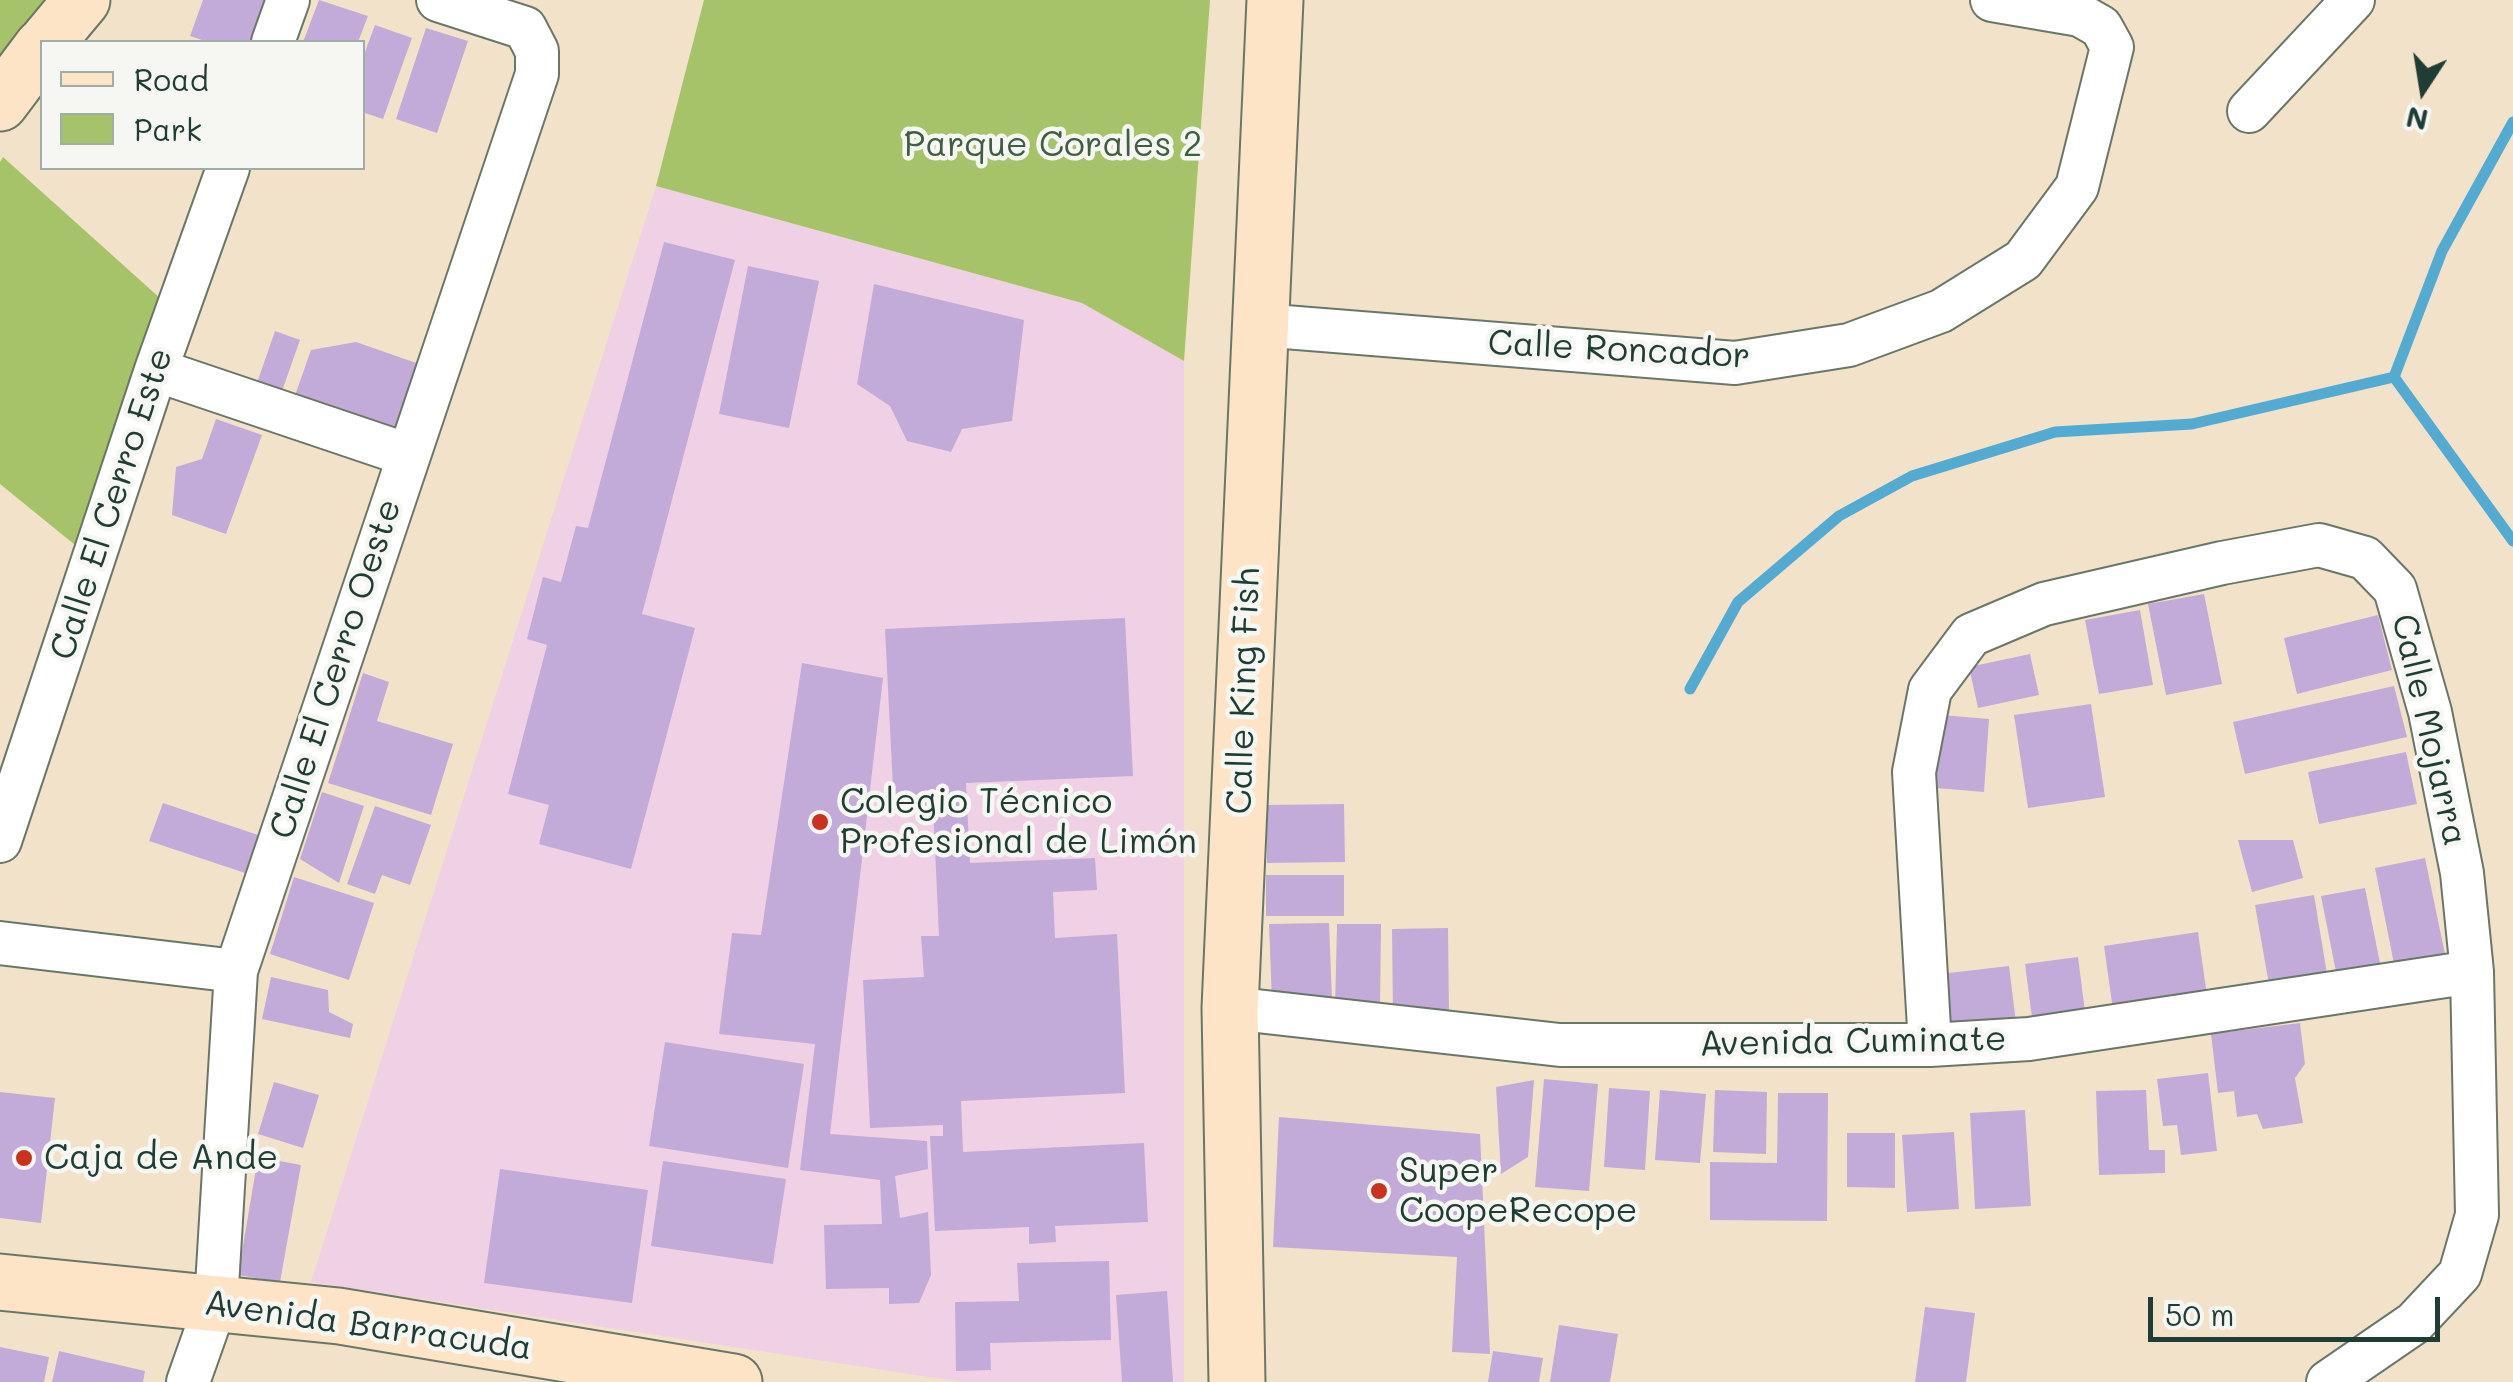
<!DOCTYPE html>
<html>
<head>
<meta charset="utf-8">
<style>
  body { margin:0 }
  #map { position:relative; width:2513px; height:1382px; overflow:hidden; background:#f3e2ca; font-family:Mali,sans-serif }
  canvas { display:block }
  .legend { position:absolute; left:40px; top:40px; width:325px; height:130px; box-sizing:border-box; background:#f6f6f2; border:2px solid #a0aca6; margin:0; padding:12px 18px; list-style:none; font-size:30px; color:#1f3d34 }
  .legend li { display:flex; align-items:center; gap:20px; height:50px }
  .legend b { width:50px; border:2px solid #a0aca6 }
  .north { position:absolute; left:2373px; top:40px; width:100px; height:100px; -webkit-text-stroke:8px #f6f6f2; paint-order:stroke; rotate:192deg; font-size:28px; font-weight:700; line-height:40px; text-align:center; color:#1f3d34 }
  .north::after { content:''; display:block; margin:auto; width:35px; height:45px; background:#1f3d34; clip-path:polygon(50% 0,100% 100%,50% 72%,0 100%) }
  .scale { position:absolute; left:2148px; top:1297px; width:292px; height:45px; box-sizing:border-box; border:5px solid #1f3d34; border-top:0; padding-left:12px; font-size:30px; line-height:35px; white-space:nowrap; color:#1f3d34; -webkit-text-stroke:8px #f6f6f2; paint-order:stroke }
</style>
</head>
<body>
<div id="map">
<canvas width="2513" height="1382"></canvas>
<ul class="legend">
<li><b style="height:12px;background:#fee4c6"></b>Road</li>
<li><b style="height:28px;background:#a6c36a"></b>Park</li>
</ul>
<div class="north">N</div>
<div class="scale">50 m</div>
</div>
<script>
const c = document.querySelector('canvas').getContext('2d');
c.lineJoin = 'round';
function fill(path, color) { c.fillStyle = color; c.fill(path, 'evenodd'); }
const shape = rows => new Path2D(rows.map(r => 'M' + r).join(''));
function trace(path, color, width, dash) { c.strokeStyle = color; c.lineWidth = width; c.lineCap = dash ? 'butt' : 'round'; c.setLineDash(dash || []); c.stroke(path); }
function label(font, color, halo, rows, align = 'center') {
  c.font = font + ' Mali,sans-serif'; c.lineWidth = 9; c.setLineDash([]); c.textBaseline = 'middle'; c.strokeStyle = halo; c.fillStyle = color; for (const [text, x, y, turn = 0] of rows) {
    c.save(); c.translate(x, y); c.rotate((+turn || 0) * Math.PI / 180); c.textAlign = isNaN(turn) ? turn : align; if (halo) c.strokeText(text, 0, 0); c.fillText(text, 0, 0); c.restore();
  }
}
const built = shape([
  [656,186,1082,303,1184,361,1184,1382,961,1382,311,1282]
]);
const green = shape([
  [0,0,62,0,0,78],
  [704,0,1210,0,1184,361,1082,303,656,186],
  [3,157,161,299,80,549,0,484,0,162]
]);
const stream = shape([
  [2394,377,2442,251,2513,122],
  [2394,377,2513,541],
  [1690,689,1738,602,1839,516,1912,476,2055,432,2192,424,2394,377]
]);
const building = shape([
  [203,0,265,0,250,42,208,42,190,36],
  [319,0,368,16,358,42,303,42],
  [375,25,412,38,383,119,362,112,362,60],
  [426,28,468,41,437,133,396,119],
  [664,242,735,260,642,614,695,628,631,869,539,844,549,805,508,794,547,645,527,639,543,577,561,582,576,526,588,528],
  [748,266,819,281,789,428,719,414],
  [874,284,1024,320,1012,421,962,429,951,452,907,441,890,406,857,384],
  [275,331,300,340,282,391,257,383],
  [356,342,422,365,397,440,292,404,311,350],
  [216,419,262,435,226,534,172,515,176,467,202,459],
  [2204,594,2222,684,2166,695,2148,604],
  [2140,610,2153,685,2099,694,2085,620],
  [2378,615,2392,670,2297,694,2284,638],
  [1125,618,1133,776,966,783,970,863,1095,858,1097,890,1053,892,1055,938,1117,934,1125,1093,961,1101,963,1152,1144,1143,1148,1222,1055,1226,1056,1242,1029,1244,1029,1227,935,1231,930,1136,943,1136,943,1125,870,1128,863,980,924,977,921,936,939,936,933,805,894,807,885,629],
  [2030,654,2039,695,1978,708,1969,667],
  [802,663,883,678,830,1134,927,1141,928,1169,895,1176,900,1218,928,1212,931,1275,919,1303,889,1304,889,1288,826,1289,824,1225,882,1224,880,1180,800,1170,815,1044,719,1034,732,933,761,935],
  [363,673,389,682,377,721,453,744,431,815,328,783],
  [2394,686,2407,737,2245,774,2233,722],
  [2091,704,2105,797,2028,808,2014,715],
  [1929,714,1989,719,1984,792,1924,787],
  [2406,752,2417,804,2319,824,2308,772],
  [322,792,364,806,339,883,300,859],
  [163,803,258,835,245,873,149,841],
  [1344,804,1345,862,1267,863,1266,805],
  [375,806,431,825,410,885,382,875,375,894,347,884],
  [2238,840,2293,840,2303,878,2252,892],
  [2425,858,2447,964,2396,974,2375,868],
  [1266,875,1344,875,1344,916,1266,916],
  [294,877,374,903,349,980,270,954],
  [2365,888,2383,978,2339,987,2321,896],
  [2314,895,2327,974,2271,996,2255,905],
  [1329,923,1332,1000,1272,1002,1269,924],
  [1337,924,1381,924,1380,1009,1335,1008],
  [1448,928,1449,1015,1393,1015,1392,929],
  [2198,932,2208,1003,2114,1017,2104,946],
  [2078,957,2087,1027,2034,1033,2025,964],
  [2009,966,2017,1031,1949,1040,1940,974],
  [271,977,328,990,329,1012,353,1024,350,1038,262,1019],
  [2300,1023,2305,1064,2295,1078,2303,1123,2263,1129,2257,1114,2237,1117,2234,1091,2218,1093,2211,1034],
  [665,1042,804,1064,788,1168,649,1146],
  [2208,1073,2217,1151,2181,1155,2177,1125,2163,1126,2157,1079],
  [1544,1079,1598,1084,1589,1191,1535,1187],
  [1534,1080,1528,1157,1501,1174,1496,1087],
  [274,1082,319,1095,303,1148,258,1134],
  [1609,1088,1650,1091,1645,1170,1604,1167],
  [1660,1090,1706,1094,1700,1163,1655,1160],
  [1715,1090,1767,1092,1766,1154,1713,1152],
  [2146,1090,2149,1150,2165,1150,2165,1173,2099,1175,2096,1091],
  [0,1092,55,1098,41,1223,0,1218],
  [1778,1093,1828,1093,1827,1221,1710,1220,1710,1162,1777,1163],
  [2025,1110,2031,1206,1975,1209,1970,1113],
  [1279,1117,1480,1134,1490,1354,1452,1352,1457,1257,1273,1247],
  [1954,1132,1959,1209,1907,1212,1902,1135],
  [1847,1133,1895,1133,1895,1188,1847,1187],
  [258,1157,301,1165,280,1282,238,1275],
  [663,1161,786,1179,773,1264,651,1246],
  [500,1169,648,1190,632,1303,484,1283],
  [1109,1261,1111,1340,990,1343,991,1370,956,1371,955,1302,1019,1301,1017,1263],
  [1167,1291,1173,1382,1122,1382,1116,1295],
  [1925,1307,1975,1313,1966,1382,1915,1382],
  [1559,1325,1618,1334,1610,1382,1550,1382],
  [0,1347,49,1357,44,1382,0,1382],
  [59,1351,145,1371,143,1382,52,1382],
  [1493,1351,1543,1358,1539,1382,1488,1382]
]);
const street = shape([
  [273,42,288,0],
  [2249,111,2353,0],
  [1260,325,1735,363,1849,345,1941,311,2023,260,2077,187,2112,47,2101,27,2080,15,1992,0],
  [156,370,408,455],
  [0,841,156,370,228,168],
  [0,943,236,971],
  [1230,1008,1560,1045,1930,1045,2029,1039,2472,972],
  [1930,1045,1914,772,1930,690,1971,635,2044,604,2222,563,2319,545,2365,558,2395,589,2430,712,2462,873,2472,972,2477,1215,2460,1274,2414,1323,2328,1382],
  [188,1382,216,1303,236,971,537,74,537,51,525,28,438,0]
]);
const secondary = shape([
  [47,42,82,0],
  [0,103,42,47],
  [0,1282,339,1316,734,1382],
  [1237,1382,1230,1008,1275,0]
]);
const markers = [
  [820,822,10,"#c8321e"],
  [24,1158,10,"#c8321e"],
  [1379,1191,10,"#c8321e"]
];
const parkNames = [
  ["Parque Corales 2",1053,145]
];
const streetNames = [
  ["Calle Roncador",1619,350,3],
  ["Calle El Cerro Este",112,504,-72],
  ["Calle El Cerro Oeste",336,669,-72],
  ["Calle King Fish",1244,691,-88],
  ["Calle Mojarra",2429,730,77],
  ["Avenida Cuminate",1853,1042,-1],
  ["Avenida Barracuda",368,1326,8]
];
const poiNames = [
  ["Colegio Técnico",840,802],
  ["Profesional de Limón",840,842],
  ["Caja de Ande",44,1158],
  ["Super",1399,1171],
  ["CoopeRecope",1399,1211]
];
fill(built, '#f0d0e4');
fill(green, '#a6c36a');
trace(stream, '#54abd1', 11);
fill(building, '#c2abd8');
trace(street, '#697768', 46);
trace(secondary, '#697768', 59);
trace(street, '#fff', 42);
trace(secondary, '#fee4c6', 55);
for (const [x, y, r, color] of markers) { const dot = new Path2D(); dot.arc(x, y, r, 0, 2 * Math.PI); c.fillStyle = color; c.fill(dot); trace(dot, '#f6f6f2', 4); }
label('35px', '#415e42', '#f6f6f2', parkNames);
label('35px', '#1f3d34', '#f6f6f2', streetNames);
label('35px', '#1f3d34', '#f6f6f2', poiNames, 'left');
</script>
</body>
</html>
